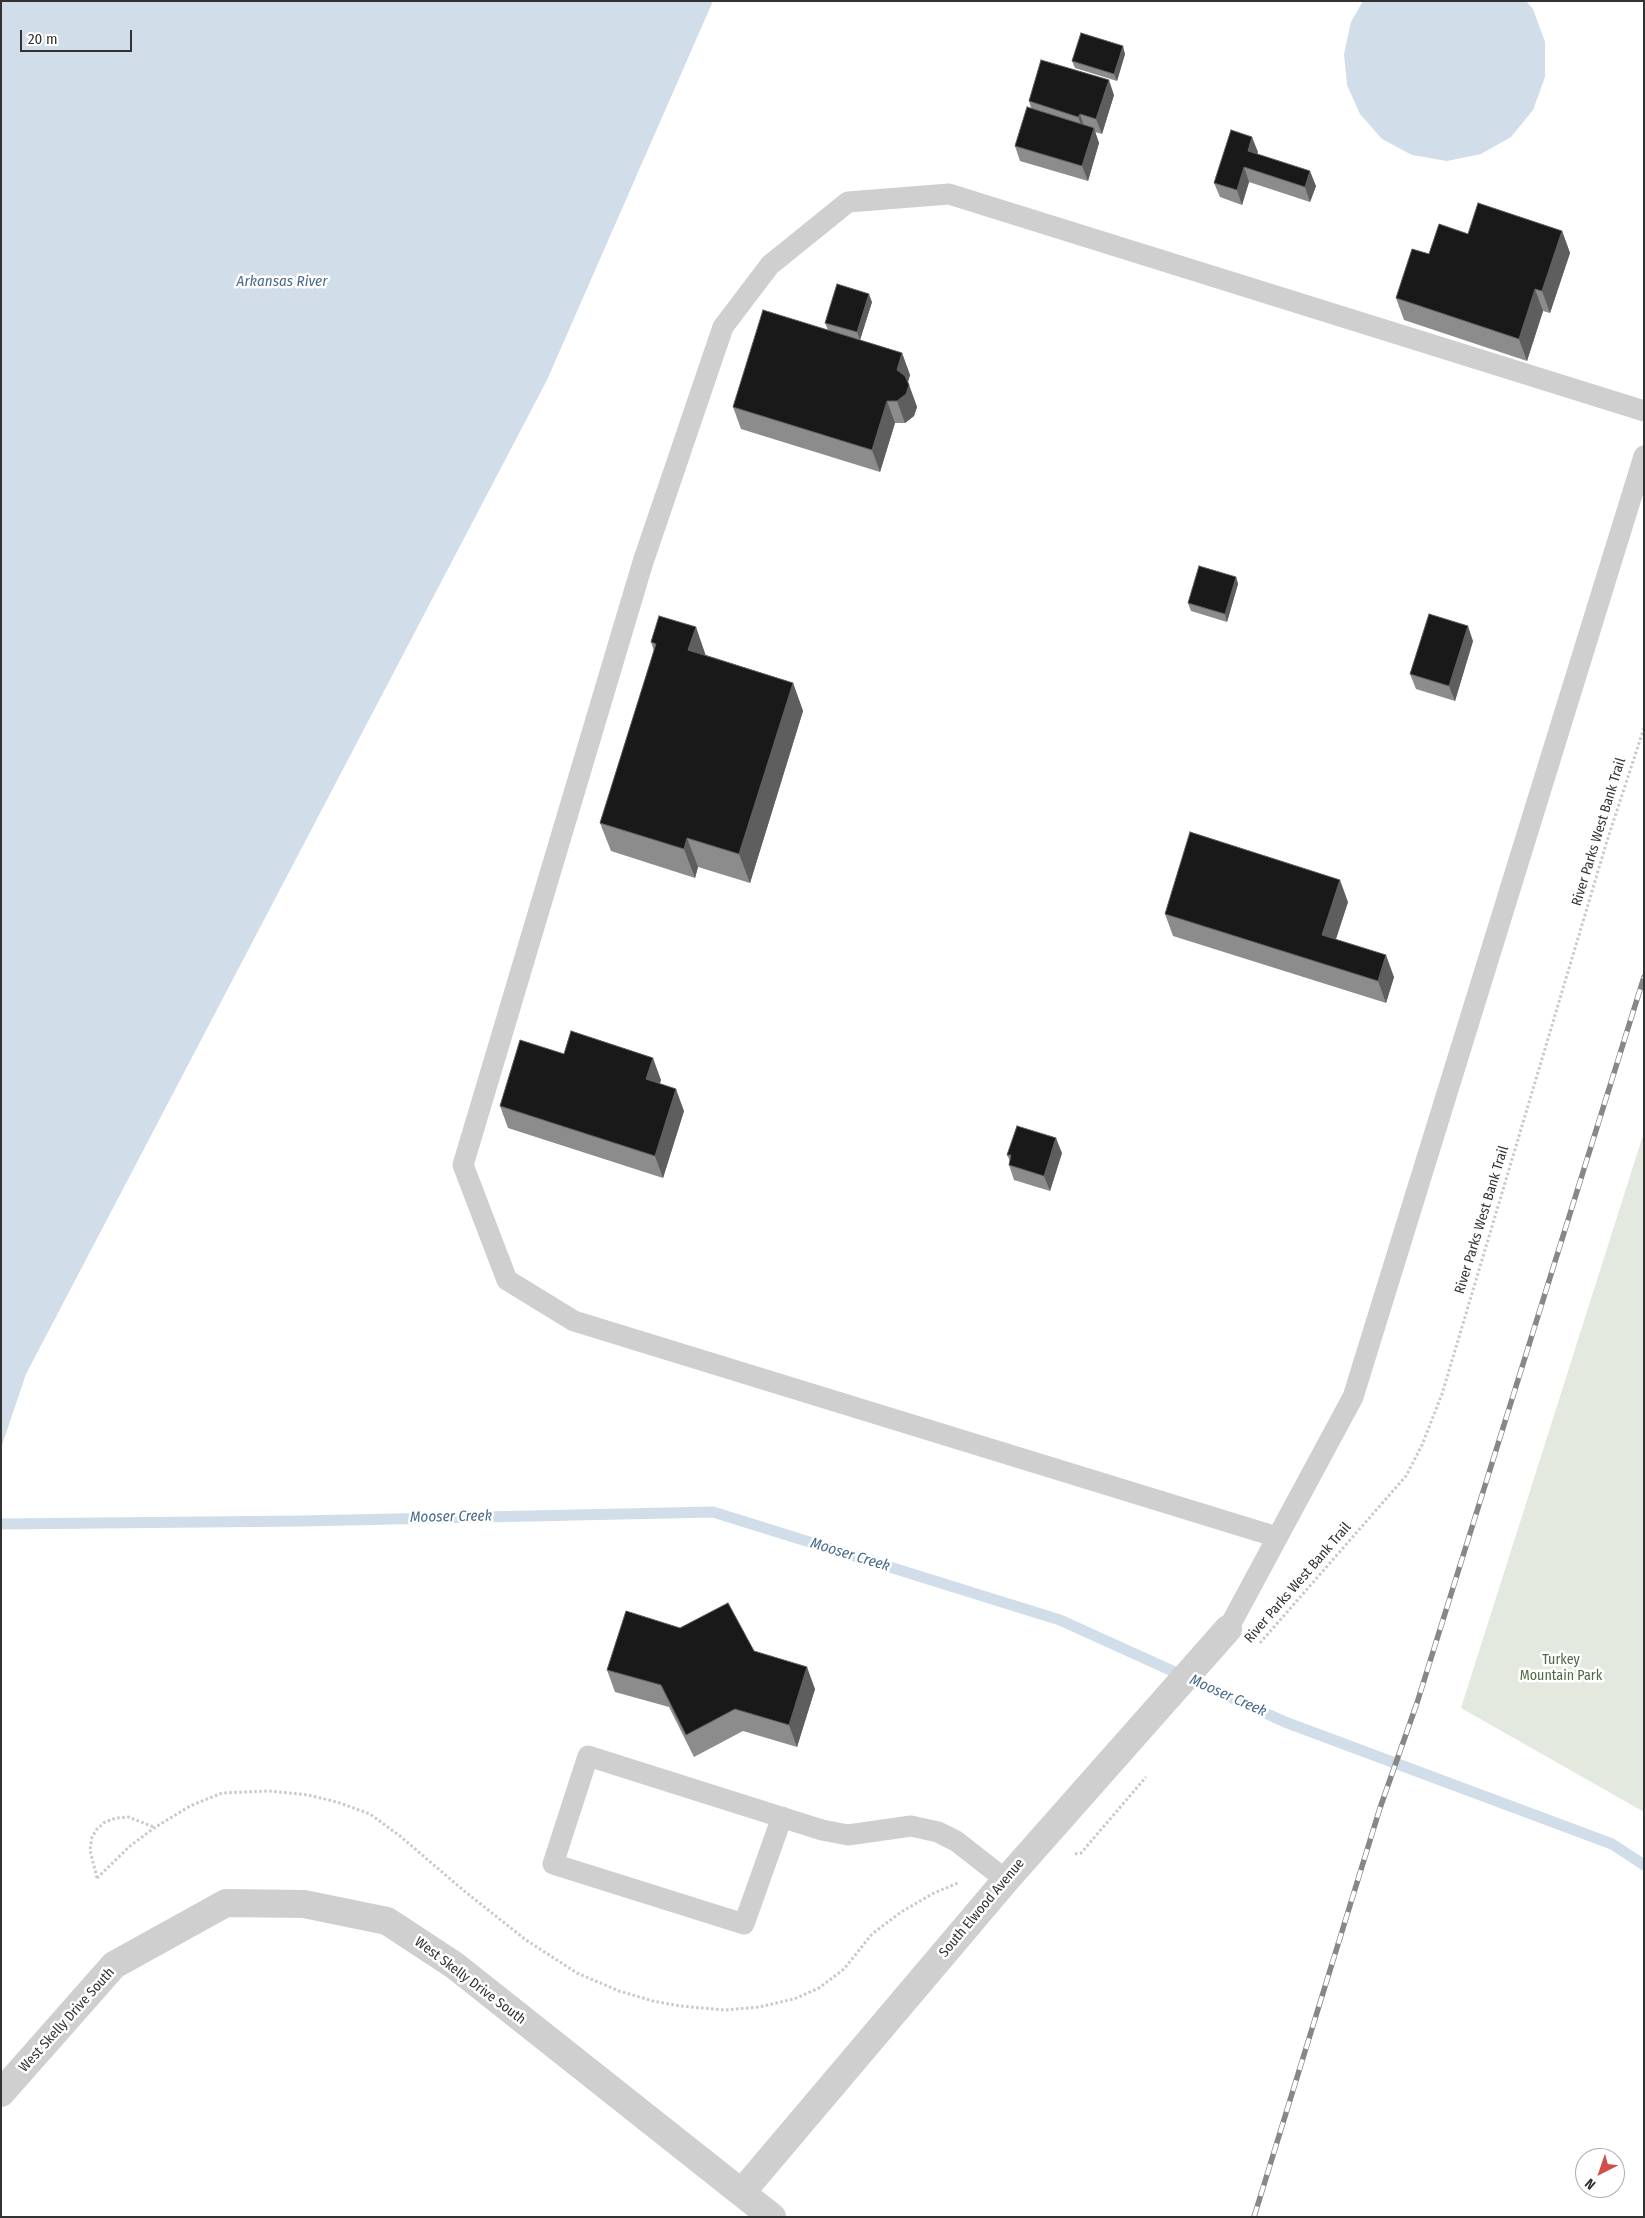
<!DOCTYPE html>
<html>
<head>
<meta charset="utf-8">
<style>
  body { margin:0 }
  #map { position:relative; width:1645px; height:2218px; overflow:hidden; background:#fff; font-family:"Fira Sans Condensed",sans-serif }
  canvas { display:block }
  .frame { position:absolute; inset:0; border:2px solid #323232; pointer-events:none }
  .north { position:absolute; left:1575px; top:2148px; width:50px; height:50px; box-sizing:border-box; background:#fff; border:1px solid #adadad; border-radius:50%; rotate:221deg; font-size:14px; font-weight:700; line-height:20px; text-align:center; color:#323232 }
  .north::after { content:''; display:block; margin:auto; width:18px; height:22px; background:#d14e4b; clip-path:polygon(50% 0,100% 100%,50% 72%,0 100%) }
  .scale { position:absolute; left:20px; top:30px; width:112px; height:22px; box-sizing:border-box; border:2px solid #323232; border-top:0; padding-left:6px; font-size:15px; line-height:18px; white-space:nowrap; color:#323232; -webkit-text-stroke:4px #fff; paint-order:stroke }
</style>
</head>
<body>
<div id="map">
<canvas width="1645" height="2218"></canvas>
<div class="frame"></div>
<div class="north">N</div>
<div class="scale">20 m</div>
</div>
<script>
const c = document.querySelector('canvas').getContext('2d');
c.lineJoin = 'round';
function fill(path, color) { c.fillStyle = color; c.fill(path, 'evenodd'); }
const shape = rows => new Path2D(rows.map(r => 'M' + r).join(''));
function trace(path, color, width, dash) { c.strokeStyle = color; c.lineWidth = width; c.lineCap = dash ? 'butt' : 'round'; c.setLineDash(dash || []); c.stroke(path); }
function label(font, color, halo, rows, align = 'center') {
  c.font = font + ' "Fira Sans Condensed",sans-serif'; c.lineWidth = 5; c.setLineDash([]); c.textBaseline = 'middle'; c.strokeStyle = halo; c.fillStyle = color; for (const [text, x, y, turn = 0] of rows) {
    c.save(); c.translate(x, y); c.rotate((+turn || 0) * Math.PI / 180); c.textAlign = isNaN(turn) ? turn : align; if (halo) c.strokeText(text, 0, 0); c.fillText(text, 0, 0); c.restore();
  }
}
const green = shape([
  [1644,1132,1644,1812,1461,1708]
]);
const water = shape([
  [1,1,713,1,547,380,26,1374,1,1448],
  [1363,1,1526,1,1533,9,1545,42,1545,77,1533,110,1511,137,1481,154,1447,161,1412,155,1382,139,1360,114,1347,85,1344,54,1351,22]
]);
const stream = shape([
  [1,1524,302,1521,713,1512,1060,1620,1285,1722,1612,1844,1644,1865]
]);
const path = shape([
  [1260,1643,1406,1476,1422,1445,1442,1394,1607,841,1644,728],
  [1075,1854,1081,1853,1146,1777],
  [97,1878,130,1846,154,1828,190,1806,222,1793,269,1791,308,1795,337,1802,370,1814,400,1836,463,1890,526,1940,577,1973,619,1991,653,2001,680,2006,725,2010,759,2007,794,1999,819,1988,844,1969,872,1934,901,1912,934,1893,958,1883],
  [97,1878,90,1850,92,1837,97,1829,105,1822,116,1818,128,1817,154,1827]
]);
const service = shape([
  [1277,1537,574,1321,507,1280,463,1165,643,562,723,327,770,265,848,202,949,194,1644,411],
  [1228,1629,1353,1397,1644,456],
  [782,1817,744,1924,553,1864,588,1756,822,1830,848,1835,911,1826,938,1832,956,1841,1006,1880]
]);
const minor = shape([
  [742,2192,1006,1880,1228,1629]
]);
const tertiary = shape([
  [1,2093,114,1965,226,1903,304,1904,387,1921,454,1965,772,2217]
]);
const rail = shape([
  [1254,2217,1380,1808,1417,1703,1644,977]
]);
const wall = shape([
  [1125,54,1117,81,1075,68,1072,61],
  [1114,95,1102,134,1095,132,1099,143,1088,181,1020,161,1015,146,1031,108,1029,101],
  [1258,152,1257,154,1316,186,1310,202,1249,182,1242,205,1220,197,1214,183],
  [1562,231,1570,253,1550,313,1543,311,1527,361,1404,320,1396,298,1429,254,1468,234],
  [872,302,860,340,902,353,910,375,908,382,917,407,914,416,905,423,895,423,880,472,741,429,733,407,828,330,825,323],
  [1236,577,1238,584,1227,622,1191,611,1188,603],
  [1473,641,1455,701,1416,689,1410,674],
  [651,642,706,655,793,683,803,711,750,883,698,867,695,878,611,851,600,823,654,651],
  [1348,902,1336,939,1394,977,1386,1003,1173,936,1165,914],
  [564,1054,661,1080,659,1083,684,1111,663,1178,508,1128,500,1106],
  [1062,1153,1050,1191,1014,1180,1009,1165,1010,1161,1007,1155],
  [754,1651,815,1689,797,1747,743,1731,694,1757,669,1707,615,1692,607,1670]
]);
const shadedWall = shape([
  [1123,46,1125,54,1117,81,1114,74],
  [1109,80,1114,95,1102,134,1096,119],
  [1080,114,1085,129,1084,132,1078,117],
  [1094,128,1099,143,1088,181,1082,166],
  [1252,137,1258,152,1253,166,1248,151],
  [1244,167,1249,182,1242,205,1237,190],
  [1310,171,1316,186,1310,202,1305,187],
  [1562,231,1570,253,1550,313,1542,291],
  [1535,289,1543,311,1527,361,1519,339],
  [869,294,872,302,860,340,857,332],
  [902,353,910,375,905,392,897,370],
  [909,385,917,407,914,416,905,423,897,401],
  [887,401,895,423,880,472,872,450],
  [1236,577,1238,584,1227,622,1225,614],
  [1468,626,1473,641,1455,701,1449,686],
  [696,627,706,656,688,650],
  [793,683,803,711,750,883,739,854],
  [687,838,698,867,695,878,684,849],
  [1340,880,1348,902,1330,957,1322,935],
  [1386,955,1394,977,1386,1003,1378,981],
  [653,1058,661,1080,654,1101,646,1079],
  [676,1089,684,1111,663,1178,655,1156],
  [1056,1138,1062,1153,1050,1191,1044,1176],
  [807,1667,815,1689,797,1747,789,1725]
]);
const building = shape([
  [1081,33,1123,46,1114,74,1072,61,1081,33],
  [1041,60,1109,80,1096,119,1080,114,1078,117,1029,101,1041,60],
  [1027,107,1094,128,1082,166,1015,146,1027,107],
  [1231,130,1252,137,1248,151,1310,171,1305,187,1244,167,1237,190,1214,183,1231,130],
  [1478,203,1562,231,1542,291,1535,289,1519,339,1396,298,1412,249,1429,254,1439,224,1468,234,1478,203],
  [837,284,869,294,857,332,825,323,837,284],
  [763,310,902,353,897,370,905,376,909,385,906,394,897,401,887,401,872,450,733,407,763,310],
  [1199,566,1236,577,1225,614,1188,603,1199,566],
  [1429,614,1468,626,1449,686,1410,674,1429,614],
  [659,616,696,627,688,650,793,683,739,854,687,838,684,849,600,823,656,644,651,642,659,616],
  [1190,832,1340,880,1322,935,1386,955,1378,981,1165,914,1190,832],
  [571,1031,653,1058,646,1079,676,1089,655,1156,500,1106,520,1040,564,1054,571,1031],
  [1017,1126,1056,1138,1044,1176,1009,1165,1011,1155,1007,1155,1017,1126],
  [728,1603,754,1651,807,1667,789,1725,735,1709,686,1735,661,1685,607,1670,626,1611,680,1628,728,1603]
]);
const streetNames = [
  ["River Parks West Bank Trail",1599,832,-73],
  ["River Parks West Bank Trail",1482,1220,-73],
  ["River Parks West Bank Trail",1298,1583,-49],
  ["South Elwood Avenue",982,1908,-50],
  ["West Skelly Drive South",470,1981,37],
  ["West Skelly Drive South",67,2020,-48]
];
const parkNames = [
  ["Turkey",1561,1660],
  ["Mountain Park",1561,1676]
];
const waterNames = [
  ["Arkansas River",282,282],
  ["Mooser Creek",451,1517,-1],
  ["Mooser Creek",850,1555,17],
  ["Mooser Creek",1228,1696,24]
];
fill(green, '#e3e9df');
fill(water, '#d1dde9');
trace(stream, '#d1dde9', 11);
trace(path, '#c9c9c9', 3, [2.5, 2.5]);
trace(service, '#cfcfcf', 21);
trace(minor, '#cfcfcf', 28);
trace(tertiary, '#cfcfcf', 28);
trace(rail, '#878787', 5.5);
trace(rail, '#fff', 4, [11]);
fill(wall, '#8c8c8c');
fill(shadedWall, '#5e5e5e');
fill(building, '#191919');
trace(building, '#5e5e5e', 1);
label('14px', '#323232', '#fff', streetNames);
label('14px', '#516844', '#fff', parkNames);
label('italic 15px', '#486b8b', '#fff', waterNames);
</script>
</body>
</html>
